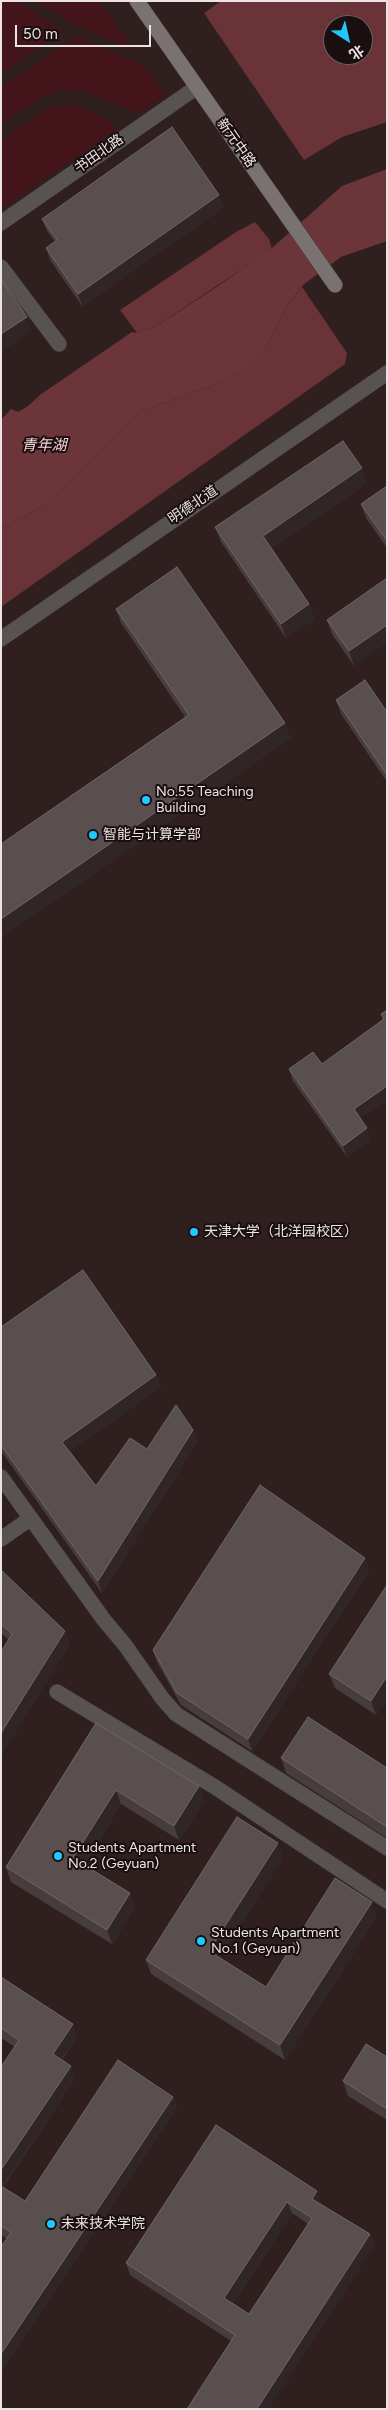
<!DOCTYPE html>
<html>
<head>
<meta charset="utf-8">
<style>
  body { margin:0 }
  #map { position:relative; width:388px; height:2410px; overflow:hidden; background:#231819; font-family:Figtree,"Noto Sans SC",sans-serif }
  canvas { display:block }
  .frame { position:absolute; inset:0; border:2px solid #ece4e4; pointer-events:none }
  .north { position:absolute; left:323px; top:15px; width:50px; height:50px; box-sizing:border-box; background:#1a0f10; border:1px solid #6e6465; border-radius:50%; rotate:145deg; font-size:14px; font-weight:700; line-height:20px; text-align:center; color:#ece4e4 }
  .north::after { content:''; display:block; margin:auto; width:18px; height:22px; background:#1fc9fd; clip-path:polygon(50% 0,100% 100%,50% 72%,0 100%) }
  .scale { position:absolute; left:15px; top:25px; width:136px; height:22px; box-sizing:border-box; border:2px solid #ece4e4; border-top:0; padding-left:6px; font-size:15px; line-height:18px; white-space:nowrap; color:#ece4e4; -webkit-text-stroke:4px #1a0f10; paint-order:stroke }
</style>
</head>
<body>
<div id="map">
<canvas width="388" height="2410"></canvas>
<div class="frame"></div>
<div class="north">北</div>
<div class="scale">50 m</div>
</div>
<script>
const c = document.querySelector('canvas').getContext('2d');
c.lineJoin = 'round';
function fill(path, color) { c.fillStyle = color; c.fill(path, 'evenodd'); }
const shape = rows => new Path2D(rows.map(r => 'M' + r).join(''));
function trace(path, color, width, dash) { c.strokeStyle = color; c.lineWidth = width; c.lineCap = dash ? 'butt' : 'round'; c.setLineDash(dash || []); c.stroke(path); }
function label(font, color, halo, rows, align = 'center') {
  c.font = font + ' Figtree,"Noto Sans SC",sans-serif'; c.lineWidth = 4; c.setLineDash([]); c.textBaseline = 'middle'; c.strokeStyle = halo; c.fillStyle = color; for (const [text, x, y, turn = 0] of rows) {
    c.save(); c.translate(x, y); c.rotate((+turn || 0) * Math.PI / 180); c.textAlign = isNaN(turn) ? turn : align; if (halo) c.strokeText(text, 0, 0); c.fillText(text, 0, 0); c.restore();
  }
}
const built = shape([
  [1,1,387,1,387,2409,1,2409],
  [333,25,363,25,363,55,333,55]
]);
const green = shape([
  [1,1,17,1,64,31,1,74],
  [37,1,100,1,135,51,68,21],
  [76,36,144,65,165,95,153,105,138,113,87,92,58,91,42,97,1,124,1,88],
  [77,105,106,118,117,129,1,209,1,141,50,107]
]);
const forest = shape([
  [221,1,387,1,387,122,342,137,304,160,204,13],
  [333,25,363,25,363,55,333,55],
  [255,222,269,239,272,249,155,327,137,333,120,310,236,232],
  [302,287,347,353,345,364,1,607,1,529,45,505,140,411,217,384,265,349,287,305]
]);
const water = shape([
  [387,169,387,241,341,257,304,284,287,305,265,349,250,364,217,384,140,411,45,505,1,529,1,420,11,409,18,412,28,406,40,395,132,332,137,333,155,327,218,286,272,248,342,186]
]);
const street = shape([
  [1,223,197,87],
  [1,267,59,344],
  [1,639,387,373],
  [1,1477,104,1620,125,1645,162,1698,176,1714,387,1848],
  [1,1539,31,1518],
  [57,1692,215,1787,387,1901]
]);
const secondary = shape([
  [137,1,335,285]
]);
const wall = shape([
  [224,207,82,306,50,260,46,248,55,242,47,231,42,219],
  [367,483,271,548,309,604,314,619,286,638,221,542,215,527],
  [387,486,387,548,366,518,361,504],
  [387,578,354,666,332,634,327,620],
  [116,609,291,738,1,937,1,844,185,717,121,623],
  [336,700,387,712,387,782,341,714],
  [387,1010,387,1100,360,1118,371,1140,347,1157,293,1081,289,1069,322,1064,383,1020,381,1014],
  [1,1327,156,1375,161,1387,70,1451,96,1486,147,1449,193,1430,197,1442,102,1593,1,1451],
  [365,1558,369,1570,252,1751,181,1705,157,1662,153,1650],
  [1,1570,70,1645,9,1640,1,1633],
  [387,1585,387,1699,376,1715,335,1688,329,1674],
  [96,1723,199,1786,204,1801,179,1840,121,1804,84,1864,135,1907,112,1944,11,1882,6,1867],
  [281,1758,387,1768,387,1838,286,1773],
  [283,1858,219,1957,266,1987,377,1916,285,2060,151,1974,146,1960],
  [1,1977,77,2036,62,2060,75,2078,3,2187,25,2201,173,2097,177,2109,7,2239,1,2235,1,2067,15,2047,1,2038],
  [387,2057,387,2120,348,2096,343,2081],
  [216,2125,321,2203,321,2204,370,2234,375,2245,231,2341,130,2275,126,2263],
  [292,2213,308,2224,249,2314,233,2303]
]);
const shadedWall = shape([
  [219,195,224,207,82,306,78,294],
  [27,317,32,331,1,352,1,334],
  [362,468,367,483,268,550,263,536],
  [309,604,314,619,286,638,281,624],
  [387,625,387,643,354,666,349,651],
  [285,723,291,738,1,937,1,919],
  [387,1086,387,1100,358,1120,354,1109],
  [367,1128,371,1140,347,1157,343,1146],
  [156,1375,161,1387,67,1454,62,1442],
  [193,1430,197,1442,102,1593,98,1581],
  [365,1558,369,1570,252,1751,248,1739],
  [65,1631,70,1645,1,1756,1,1733],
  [387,1676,387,1699,376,1715,371,1701],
  [199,1786,204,1801,179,1840,174,1826],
  [116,1790,121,1804,78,1873,73,1858],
  [278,1843,283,1858,214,1965,209,1951],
  [130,1893,135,1907,112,1944,107,1930],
  [372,1902,377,1916,285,2060,280,2045],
  [73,2024,77,2036,57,2066,53,2054],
  [71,2066,75,2078,1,2189,1,2170],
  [173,2097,177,2109,1,2373,1,2354],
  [317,2191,321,2203,316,2211,312,2199],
  [287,2202,292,2213,229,2309,224,2298],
  [370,2234,375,2245,269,2409,257,2409]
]);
const building = shape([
  [172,127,219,195,78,294,46,248,57,240,42,219,172,127],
  [1,279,27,317,1,334,1,279],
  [343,441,362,468,263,536,309,604,281,624,215,527,343,441],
  [387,486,387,541,361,504,387,486],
  [177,567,285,723,1,919,1,844,189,715,116,609,177,567],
  [387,578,387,625,349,651,327,620,387,578],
  [365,680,387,712,387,775,336,700,365,680],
  [387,1010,387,1086,354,1109,367,1128,343,1146,289,1069,313,1052,322,1064,384,1019,381,1014,387,1010],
  [83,1270,156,1375,62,1442,96,1486,130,1438,147,1449,176,1405,193,1430,98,1581,1,1445,1,1327,83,1270],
  [260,1485,365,1558,248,1739,177,1693,153,1650,260,1485],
  [1,1570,65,1631,1,1733,1,1652,12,1634,1,1624,1,1570],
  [387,1585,387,1676,371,1701,329,1674,387,1585],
  [308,1717,387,1768,387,1827,281,1758,308,1717],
  [96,1723,199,1786,174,1826,116,1790,73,1858,130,1893,107,1930,6,1867,96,1723],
  [237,1817,278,1843,209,1951,266,1987,335,1878,372,1902,280,2045,146,1960,237,1817],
  [1,1977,73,2024,53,2054,71,2066,1,2170,1,2067,19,2040,1,2028,1,1977],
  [366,2044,387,2057,387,2109,343,2081,366,2044],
  [118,2060,173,2097,1,2354,1,2247,11,2232,1,2226,1,2186,25,2201,118,2060],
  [216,2125,317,2191,312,2199,370,2234,257,2409,187,2409,235,2335,126,2263,216,2125],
  [287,2202,312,2218,249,2314,224,2298,287,2202]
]);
const markers = [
  [146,800,5,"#1fc9fd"],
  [93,835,5,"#1fc9fd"],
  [194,1232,5,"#1fc9fd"],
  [58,1856,5,"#1fc9fd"],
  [201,1941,5,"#1fc9fd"],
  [51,2224,5,"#1fc9fd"]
];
const streetNames = [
  ["新元中路",236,143,55],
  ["书田北路",99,154,-35],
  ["明德北道",193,505,-34]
];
const poiNames = [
  ["No.55 Teaching",156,792],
  ["Building",156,808],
  ["智能与计算学部",103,835],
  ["天津大学（北洋园校区）",204,1232],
  ["Students Apartment",68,1848],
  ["No.2 (Geyuan)",68,1864],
  ["Students Apartment",211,1933],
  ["No.1 (Geyuan)",211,1949],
  ["未来技术学院",61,2224]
];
const waterNames = [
  ["青年湖",44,446]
];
fill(built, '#301f1f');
fill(green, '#43151a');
fill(forest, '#693338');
fill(water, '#6c353a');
trace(street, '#3f3535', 16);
trace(secondary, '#3f3535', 16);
trace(street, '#585252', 15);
trace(secondary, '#7a7171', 15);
fill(wall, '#473d3d');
fill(shadedWall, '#312627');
fill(building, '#594f4f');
trace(building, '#706666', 1);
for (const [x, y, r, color] of markers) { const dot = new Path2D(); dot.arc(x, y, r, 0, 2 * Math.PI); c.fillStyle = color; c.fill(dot); trace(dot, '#1a0f10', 2); }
label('14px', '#ece4e4', '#1a0f10', streetNames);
label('14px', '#ece4e4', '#1a0f10', poiNames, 'left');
label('italic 15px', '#f9d3d4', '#1a0f10', waterNames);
</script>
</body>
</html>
